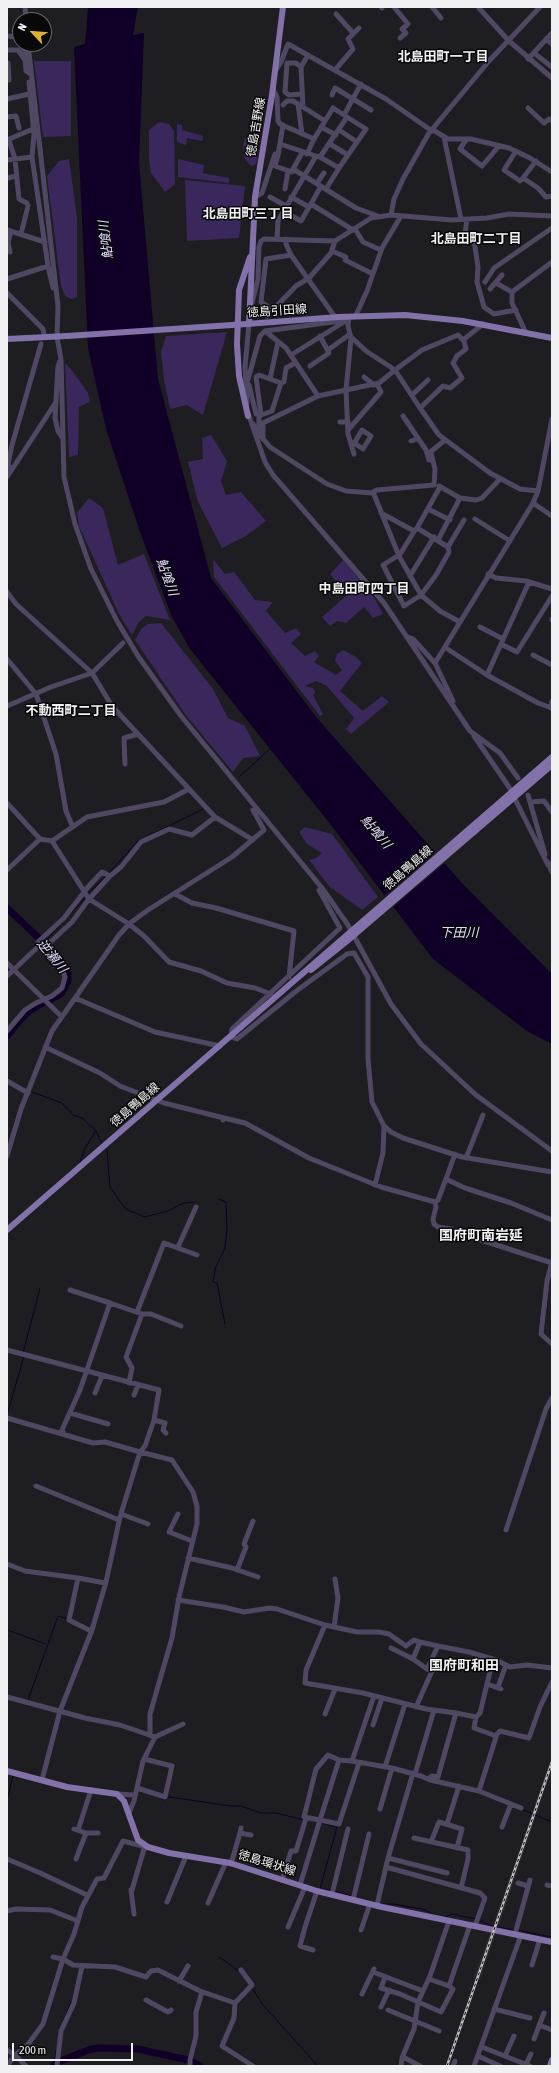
<!DOCTYPE html>
<html>
<head>
<meta charset="utf-8">
<style>
  body { margin:0 }
  #map { position:relative; width:559px; height:2073px; overflow:hidden; background:#1e1d21; font-family:"Asap Condensed",sans-serif }
  canvas { display:block }
  .frame { position:absolute; inset:0; border:8px solid #f1f1f3; pointer-events:none }
  .north { position:absolute; left:12px; top:12px; width:40px; height:40px; box-sizing:border-box; background:#080809; border:1px solid #656567; border-radius:50%; rotate:296deg; font-size:11px; font-weight:700; line-height:16px; text-align:center; color:#f1f1f3 }
  .north::after { content:''; display:block; margin:auto; width:14px; height:18px; background:#dfb033; clip-path:polygon(50% 0,100% 100%,50% 72%,0 100%) }
  .scale { position:absolute; left:12px; top:2043px; width:121px; height:18px; box-sizing:border-box; border:2px solid #f1f1f3; border-top:0; padding-left:5px; font-size:12px; line-height:14px; white-space:nowrap; color:#f1f1f3; -webkit-text-stroke:3px #080809; paint-order:stroke }
</style>
</head>
<body>
<div id="map">
<canvas width="559" height="2073"></canvas>
<div class="frame"></div>
<div class="north">N</div>
<div class="scale">200 m</div>
</div>
<script>
const c = document.querySelector('canvas').getContext('2d');
c.lineJoin = 'round';
function fill(path, color) { c.fillStyle = color; c.fill(path, 'evenodd'); }
const shape = rows => new Path2D(rows.map(r => 'M' + r).join(''));
function trace(path, color, width, dash) { c.strokeStyle = color; c.lineWidth = width; c.lineCap = dash ? 'butt' : 'round'; c.setLineDash(dash || []); c.stroke(path); }
function label(font, color, halo, rows, align = 'center') {
  c.font = font + ' "Asap Condensed","Noto Sans JP",sans-serif'; c.lineWidth = 3; c.setLineDash([]); c.textBaseline = 'middle'; c.strokeStyle = halo; c.fillStyle = color; for (const [text, x, y, turn = 0] of rows) {
    c.save(); c.translate(x, y); c.rotate((+turn || 0) * Math.PI / 180); c.textAlign = isNaN(turn) ? turn : align; if (halo) c.strokeText(text, 0, 0); c.fillText(text, 0, 0); c.restore();
  }
}
const built = shape([
  [552,1755,552,1768,537,1814,532,1812],
  [532,1814,536,1816,499,1926,493,1925],
  [492,1928,497,1929,480,1980,473,1978]
]);
const green = shape([
  [34,61,71,61,71,136,43,137],
  [159,122,169,124,174,131,175,184,165,192,151,173,149,159,149,130],
  [177,124,182,125,182,130,203,136,202,141,187,138,186,145,177,142],
  [245,138,258,140,257,160,255,165,251,166,245,159,243,146],
  [69,159,77,218,77,297,72,299,65,296,61,286,47,176,59,161],
  [178,159,204,165,203,173,229,178,229,183,178,177],
  [185,180,245,186,239,238,187,241],
  [227,332,203,415,187,405,170,409,164,380,161,352,166,336],
  [65,363,71,369,88,393,90,402,79,407,78,455,69,457],
  [211,435,227,461,221,481,226,495,241,492,266,521,246,536,222,548,198,502,188,462,203,459,202,438],
  [89,498,103,508,118,565,144,554,170,620,146,616,139,622,132,635,119,614,79,526,77,513],
  [213,559,225,574,234,572,255,600,273,602,266,611,285,633,296,628,301,634,291,643,305,656,315,651,319,656,314,662,336,675,342,670,335,661,337,654,343,650,356,657,362,663,340,691,363,711,382,696,389,702,351,734,346,729,354,718,327,686,316,681,305,686,313,688,315,692,313,695,323,714,320,716,214,577],
  [343,560,371,592,383,614,373,618,364,607,346,623,337,621,330,626,322,617,347,595,330,574],
  [161,623,213,689,228,718,245,726,260,756,243,758,233,772,185,714,135,640,141,629,148,624],
  [305,827,332,834,378,897,362,910,330,887,309,860,316,858,322,853,307,844,299,832]
]);
const water = shape([
  [88,7,138,7,133,35,144,33,139,163,158,379,211,578,317,718,462,883,552,974,552,1044,527,1031,433,959,331,825,190,649,172,617,140,532,106,429,88,348,74,47,85,44]
]);
const pier = shape([
  [437,851,446,862,392,908,383,897]
]);
const stream = shape([
  [239,777,270,749],
  [109,873,138,841,203,809],
  [88,894,106,876],
  [44,943,85,898],
  [32,1092,62,1103,73,1115,82,1118,96,1131,102,1143],
  [107,1150,110,1187,124,1207,128,1210,145,1217,168,1211,183,1203,195,1202],
  [80,1162,85,1148,96,1131],
  [219,1199,226,1202,227,1229,225,1248,215,1269,213,1282,217,1283,225,1324],
  [23,1353,40,1288],
  [7,1415,24,1356],
  [7,1630,46,1644],
  [28,1700,58,1616,68,1619],
  [152,1795,164,1800,170,1797,230,1806,241,1806,261,1813,276,1813,304,1820],
  [7,1801,13,1776],
  [523,1810,552,1822],
  [321,1823,337,1827,320,1889,332,1890],
  [335,1891,351,1896],
  [381,1904,393,1904,423,1909,434,1915],
  [445,1917,452,1914,476,1919],
  [479,1920,491,1926,514,1930],
  [517,1930,552,1937],
  [219,1957,239,1971],
  [252,1988,263,2005,318,2066],
  [58,2034,71,2002],
  [54,2064,56,2051]
]);
const river = shape([
  [7,908,44,943,64,965,68,973,68,981,61,994,32,1009,20,1020,7,1036],
  [53,2066,58,2062,91,2049,98,2048,138,2049,188,2060,200,2066]
]);
const minor = shape([
  [25,7,26,20],
  [381,7,382,8],
  [394,7,408,24,402,29,406,33,400,38],
  [432,7,441,18],
  [478,7,509,41,552,78],
  [336,14,353,33],
  [7,36,16,37,20,43],
  [16,37,20,24],
  [546,39,552,44],
  [21,44,28,57],
  [28,44,58,306,57,337,61,359,64,477,75,524,91,569,117,621,138,656,181,716,322,888,348,925,391,1004,421,1044,476,1095,552,1151],
  [7,50,18,50,25,60,26,71,29,73],
  [534,53,552,67],
  [528,59,552,33],
  [7,63,8,63,9,80,7,80],
  [301,67,296,63,287,63,285,92,289,95,302,94],
  [276,70,281,62,288,44,386,99,432,131],
  [335,70,353,49,348,39,359,28],
  [29,82,34,134,32,157,48,266,53,288],
  [273,89,277,97,278,121,280,124,314,139,333,108,347,117,366,129,339,168,320,157,347,117],
  [332,95,335,88,371,110],
  [7,99,29,94],
  [298,104,302,134],
  [283,105,287,101,293,101,303,107,301,67,308,55],
  [303,107,325,121],
  [528,108,544,123,549,119,552,121],
  [344,115,361,84],
  [7,117,16,116,19,128],
  [321,127,336,135],
  [339,130,357,142],
  [433,130,448,139,471,139,509,148,530,158,552,172],
  [444,137,461,219],
  [7,140,33,129],
  [9,140,15,159,19,199,27,203,28,206,21,234],
  [466,140,460,149,482,166,499,146],
  [280,144,319,157],
  [330,144,348,155],
  [516,151,504,170,520,181,523,178],
  [302,153,293,169,356,208,378,216],
  [307,154,314,139],
  [278,155,275,166,292,172,294,170],
  [7,160,32,157],
  [536,161,523,178,538,188,546,197,552,196],
  [7,178,16,176],
  [317,183,324,173],
  [285,189,288,171],
  [326,189,339,168],
  [255,197,262,193,275,154,278,155,283,125],
  [270,197,286,206],
  [291,197,309,207],
  [311,204,321,186],
  [283,211,301,221,311,204,353,230],
  [391,215,394,199,403,179,429,133,489,61,540,7],
  [467,219,465,234,469,235,474,240,478,267,477,282,484,307,494,314,516,310],
  [355,229,363,242,381,250],
  [7,230,45,242],
  [277,239,278,221,316,156],
  [286,239,286,244,291,255,335,317],
  [332,251,346,257,345,260,373,274],
  [10,252,8,242,11,231],
  [7,279,48,266],
  [485,282,494,268,552,228],
  [496,283,512,292],
  [490,289,502,275],
  [7,293,43,329,44,334],
  [252,303,258,279,259,247,261,241,264,239,335,241,371,218,391,215,452,220,487,218,509,214,552,216],
  [272,309,261,302,266,259,291,255],
  [267,316,296,286,309,278,331,253,335,241],
  [355,317,367,291,382,248,401,216],
  [349,318,348,326,351,338,346,390,348,434,354,454],
  [265,331,286,348,318,396],
  [526,333,512,303,512,292,552,262],
  [463,340,483,324],
  [328,350,350,334],
  [291,355,344,322],
  [60,361,58,366,55,418,58,431,62,437],
  [310,366,329,353,320,336],
  [364,377,374,385],
  [270,379,278,342],
  [247,383,260,336,265,331,348,320],
  [249,385,256,414,261,415,256,377,259,375,281,383,284,382,286,368,295,363],
  [412,395,428,380],
  [247,403,245,367,249,324],
  [420,408,439,435,490,473,520,489,538,491],
  [248,413,265,462,273,475,384,603,470,731,500,753,518,778],
  [261,415,272,411,281,383],
  [403,416,426,450,429,460],
  [340,422,348,422],
  [253,424,259,434,270,447,327,484,346,491,372,493],
  [348,430,381,392,377,384],
  [259,431,259,414],
  [263,439,263,423,318,396,379,383,395,370,420,408,443,386,450,388,462,378,453,363,457,356,466,349,464,341,458,335,422,350,395,370,366,351,350,336],
  [411,441,417,439],
  [352,447,362,430,371,436,363,449,354,443],
  [431,453,435,469,434,485,377,490,373,492,399,556,421,595,440,611,460,622],
  [428,454,445,440],
  [11,470,8,464,12,445,41,344],
  [7,477,56,402],
  [439,486,460,498,476,500,482,498,500,479],
  [440,487,417,528,448,547],
  [533,503,552,516],
  [428,509,450,520],
  [381,513,414,531],
  [475,519,510,541],
  [438,540,460,498],
  [399,555,383,565,404,606,421,595,436,575,449,552,448,547,464,520],
  [399,556,415,530],
  [488,574,496,578,526,581,552,589],
  [410,576,434,537],
  [7,592,16,604,92,673,112,706,215,817,253,840],
  [552,619,552,620],
  [480,627,503,639],
  [408,637,413,639,435,663,533,503,538,491,552,419],
  [501,644,517,652,552,596],
  [446,648,487,675,538,703,552,708],
  [533,655,552,665],
  [7,659,36,694,56,754,66,811,72,825],
  [435,663,453,701],
  [487,675,529,582],
  [7,706,51,687,92,673,123,643],
  [551,708,552,701],
  [474,736,509,787,548,865],
  [125,764,124,738,138,734],
  [528,795,545,854],
  [531,802,544,801,552,812],
  [7,803,40,839,52,841,89,899,72,922,43,949],
  [52,841,87,817,164,802,189,789],
  [548,862,552,872],
  [7,870,40,839],
  [110,876,89,899,129,924,144,936,169,962,201,971,227,983,255,988,271,994],
  [322,888,319,890,340,928,232,1029,231,1037,237,1039,295,992,347,954,354,953,368,977,368,1059,372,1102,384,1126,391,1132,403,1138,462,1157,552,1172],
  [175,894,192,903,216,908,294,931,289,977],
  [7,963,62,1017],
  [7,976,40,945],
  [75,998,155,1032,220,1046],
  [7,1031,25,1010,36,1003,52,996,62,988,65,977,62,968,38,942,64,918,88,887,102,872,110,876,121,867,141,842,169,829,192,835,215,817],
  [45,1047,100,1073,120,1086,164,1103,224,1118,223,1120],
  [7,1081,28,1093],
  [224,1118,245,1123,309,1158,381,1187,435,1202,436,1207,433,1219,434,1224,438,1227,451,1229,453,1231,552,1263],
  [7,1156,21,1109,52,1031,119,935,130,923,148,910,232,857,264,830,253,810],
  [466,1158,483,1115],
  [446,1179,455,1154],
  [375,1185,383,1153,384,1126],
  [435,1202,438,1200,446,1179,465,1188,511,1203,552,1220],
  [178,1247,196,1207],
  [552,1262,547,1281,541,1334,552,1344],
  [70,1290,110,1303],
  [137,1312,164,1243,197,1255],
  [7,1350,159,1390,154,1420,145,1446,140,1452,172,1460,193,1492,197,1506,197,1524,179,1597,172,1638,150,1714,150,1735],
  [129,1383,132,1368,126,1357,142,1314],
  [95,1393,102,1376],
  [134,1395,138,1385],
  [70,1413,108,1424],
  [7,1418,93,1443,105,1442,140,1452,120,1517,106,1582,92,1630,60,1711,42,1780],
  [154,1420,165,1423,163,1430,166,1433],
  [64,1434,62,1430,80,1390,110,1303,142,1314,151,1314,181,1326],
  [36,1486,119,1520],
  [121,1514,148,1524],
  [178,1514,169,1532,192,1541],
  [506,1530,546,1409,552,1398],
  [188,1558,232,1568,258,1577],
  [7,1564,25,1571,78,1578],
  [237,1570,246,1547,244,1544,253,1521],
  [178,1600,223,1607,244,1612,270,1608,277,1609,325,1625,357,1632,379,1632,389,1634,406,1646,414,1640,420,1642],
  [325,1625,306,1670,305,1683,363,1693,426,1709,456,1713,438,1777,432,1776,428,1779],
  [334,1627,338,1598,335,1579],
  [91,1631,69,1620,78,1578,105,1583],
  [438,1646,469,1652,496,1660,510,1667,527,1665,552,1668],
  [391,1648,413,1659],
  [487,1684,501,1689],
  [498,1687,506,1665],
  [7,1697,85,1718,120,1725,155,1737,143,1761,134,1801,129,1813],
  [416,1707,432,1671,427,1669,438,1646,420,1642,413,1659,427,1669],
  [456,1713,476,1717,474,1728,496,1736],
  [325,1714,335,1689],
  [476,1717,480,1713,493,1659],
  [373,1725,382,1698],
  [155,1737,183,1724],
  [339,1760,320,1820,339,1824,359,1763],
  [352,1761,392,1768,421,1776,430,1780,479,1791,511,1804,502,1827],
  [385,1767,405,1704],
  [415,1774,434,1710],
  [137,1788,165,1797,172,1766,144,1759],
  [479,1791,497,1734,500,1731,529,1738,540,1707,552,1682],
  [117,1794,134,1795],
  [511,1804,521,1808],
  [380,1809,392,1768],
  [447,1824,459,1786],
  [241,1828,240,1833,251,1835],
  [74,1829,86,1833,98,1833],
  [78,1830,91,1790],
  [414,1838,468,1850,468,1859,461,1888],
  [431,1842,439,1822,462,1829,457,1848],
  [388,1858,447,1873],
  [7,1859,38,1872,87,1895],
  [76,1859,86,1833],
  [231,1864,240,1833],
  [386,1867,480,1893,485,1898,475,1926],
  [282,1880,291,1851,296,1851,306,1818],
  [518,1883,528,1886],
  [300,1885,320,1820,304,1817,316,1769,328,1755,339,1760,352,1761,374,1696],
  [547,1885,552,1886],
  [131,1890,134,1914],
  [132,1890,144,1849,148,1847],
  [332,1894,348,1829],
  [353,1900,369,1834],
  [167,1902,186,1856],
  [208,1903,226,1862],
  [377,1905,388,1858,413,1773],
  [7,1911,16,1909,50,1910,78,1921],
  [288,1927,305,1887],
  [361,1930,370,1904],
  [515,1934,530,1880],
  [313,1950,300,1946,305,1927,317,1891],
  [53,1957,63,1959,73,1965,115,1967,146,1977,151,1971,158,1970,200,1991,235,2003,234,2018,222,2046,253,2066],
  [532,1965,540,1939],
  [373,1972,423,1991],
  [385,1977,381,1988,400,1994,441,2012,453,1989,449,1986],
  [429,1979,449,1986,470,1925],
  [179,1981,188,1966],
  [362,1994,374,1969],
  [146,2000,168,2012,171,2010],
  [235,2003,252,1985,241,1970],
  [381,2007,389,1990],
  [494,2009,530,2018],
  [388,2010,439,2031],
  [539,2025,552,2030],
  [534,2039,544,2013],
  [482,2047,530,2066],
  [7,2050,15,2055,26,2066],
  [478,2056,500,2066],
  [505,2056,514,2036],
  [403,2057,420,2066],
  [526,2064,531,2054],
  [7,2066,15,2055,26,2047,43,2024,63,1959,74,1934,82,1907,97,1879,104,1878,123,1841,146,1847],
  [57,2066,61,2031,74,2003,82,1966],
  [190,2066,190,2060,196,2036,196,2012,202,1992],
  [401,2066,402,2058,414,2029,418,2002,430,1976,449,1921],
  [453,2066,455,2061],
  [474,2066,521,1935]
]);
const major = shape([
  [247,324,338,317,405,315,463,321,552,338],
  [249,324,255,197,272,95,283,7],
  [7,339,67,336],
  [248,416,239,376,237,344,239,290,250,257],
  [311,970,346,942,552,765],
  [7,1230,552,757],
  [7,1771,67,1787,117,1794,124,1801,138,1840,148,1847,169,1853,230,1863,317,1891,382,1907,552,1942],
  [550,2066,552,2060]
]);
const rail = shape([
  [447,2066,552,1762]
]);
const majorBridge = shape([
  [67,336,247,324]
]);
const streetNames = [
  ["徳島吉野線",256,127,-80],
  ["徳島引田線",277,311,-4],
  ["徳島鴨島線",408,868,-41],
  ["徳島鴨島線",135,1105,-41],
  ["徳島環状線",267,1863,17]
];
const neighbourhoodNames = [
  ["北島田町一丁目",443,57],
  ["北島田町三丁目",248,214],
  ["北島田町二丁目",476,239],
  ["中島田町四丁目",364,589],
  ["不動西町二丁目",71,711]
];
const waterNames = [
  ["鮎喰川",106,240,-97],
  ["鮎喰川",167,577,70],
  ["鮎喰川",376,832,50],
  ["下田川",459,933],
  ["逆瀬川",52,956,51]
];
const quarterNames = [
  ["国府町南岩延",481,1236],
  ["国府町和田",464,1666]
];
fill(built, '#29262f');
fill(green, '#3a285c');
fill(water, '#100027');
fill(pier, '#1e1d21');
trace(stream, '#100027', 1);
trace(river, '#100027', 7);
trace(minor, '#504863', 5);
trace(major, '#8272a9', 6);
trace(rail, '#bfbfc2', 2.5);
trace(rail, '#080809', 1, [3]);
trace(majorBridge, '#8272a9', 6);
label('12px', '#f1f1f3', '#080809', streetNames);
label('bold 13px', '#f1f1f3', '#080809', neighbourhoodNames);
label('italic 13px', '#e1d7fd', '#080809', waterNames);
label('bold 14px', '#f1f1f3', '#080809', quarterNames);
</script>
</body>
</html>
